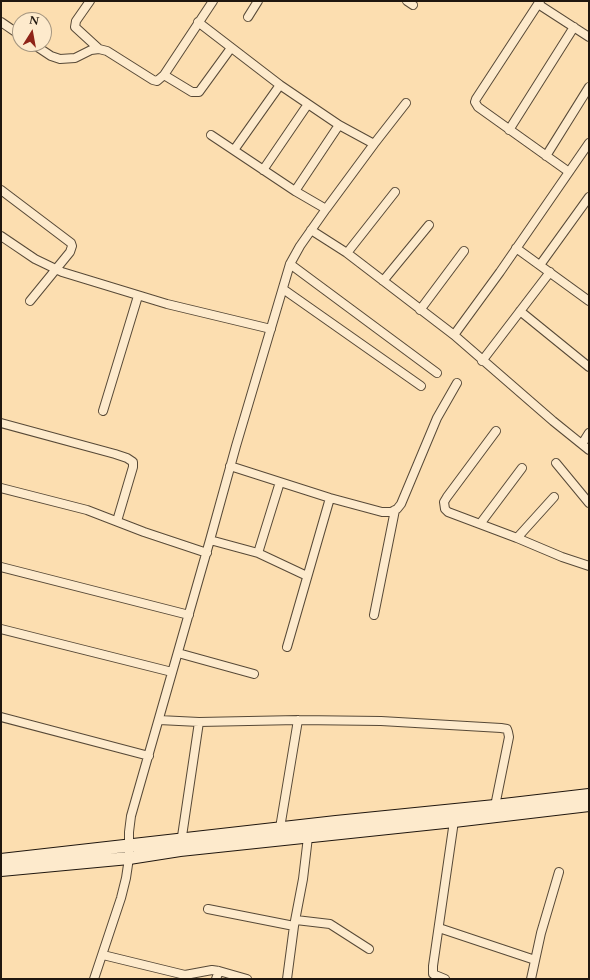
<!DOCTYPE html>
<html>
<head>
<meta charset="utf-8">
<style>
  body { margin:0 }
  #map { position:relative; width:590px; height:980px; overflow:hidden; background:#fcdeb0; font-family:Cardo,serif }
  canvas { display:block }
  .frame { position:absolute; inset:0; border:2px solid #20170f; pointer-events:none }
  .north { position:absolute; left:12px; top:12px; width:40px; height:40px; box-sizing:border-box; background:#fdeacc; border:1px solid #a59680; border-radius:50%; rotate:11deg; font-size:11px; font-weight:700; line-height:16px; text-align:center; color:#20170f }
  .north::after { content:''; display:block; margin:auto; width:14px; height:18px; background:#8f2418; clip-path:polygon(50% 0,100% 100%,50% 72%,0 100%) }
</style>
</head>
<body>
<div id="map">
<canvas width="590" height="980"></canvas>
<div class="frame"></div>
<div class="north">N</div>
</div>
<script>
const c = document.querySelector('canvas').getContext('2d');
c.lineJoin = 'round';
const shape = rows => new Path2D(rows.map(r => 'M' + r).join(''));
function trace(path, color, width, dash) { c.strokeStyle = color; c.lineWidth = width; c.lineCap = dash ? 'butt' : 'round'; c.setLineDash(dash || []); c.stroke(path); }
const street = shape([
  [90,1,76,21,75,27,99,49],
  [407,1,413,5],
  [540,1,476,99,475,102,478,107,569,172],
  [538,4,589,37],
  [248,17,258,1],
  [1,22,20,35],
  [198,22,280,85,308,104,339,125,374,144],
  [33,44,51,56,60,59,75,58,91,50,99,49,107,51,153,80,157,81,164,75,213,1],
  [164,75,192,92,199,92,231,48],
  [509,130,574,27],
  [211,135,295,191,326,209],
  [234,150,280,85],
  [546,156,589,87],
  [263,170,308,104],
  [1,190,71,243,72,246,70,252,30,301],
  [295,191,339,125],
  [311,230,347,253,454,335,553,421,589,450],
  [1,236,35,259,62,272,167,304,271,329],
  [516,248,589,301],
  [347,253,395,192],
  [290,264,437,373],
  [540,265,589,197],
  [383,281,429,225],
  [283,289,421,386],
  [420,310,464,251],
  [520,311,589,367],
  [454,335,500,272,589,143],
  [482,361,550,272],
  [103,411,138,296],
  [1,423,115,454,127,458,133,462,133,467,117,521],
  [496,431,447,497,444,502,445,509,448,512,517,538,562,557,589,566],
  [582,444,589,433],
  [556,463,589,503],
  [230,466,330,498,382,512,391,512,397,509,401,504,437,418,457,383],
  [1,488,87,510,144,532,207,553],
  [480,524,522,468],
  [517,538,554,497],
  [210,540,258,553,307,576],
  [258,553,280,482],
  [1,567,189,615],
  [374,615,395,510],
  [1,629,172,672],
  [287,647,330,498],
  [178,653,254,674],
  [1,717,149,756],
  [159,720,199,722,298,720,381,721,501,728,507,729,508,732,509,737,495,806],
  [280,828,298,720],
  [181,843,199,722],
  [208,909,294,926],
  [296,920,330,924,369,949],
  [439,928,535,960],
  [103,955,185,975,212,970,219,971,247,979],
  [94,979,121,898,126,878,129,858,129,832,131,816,210,540,236,446,290,264,300,246,326,209,374,144,406,103],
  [216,979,219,971],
  [287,979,294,926,303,879,308,837],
  [445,979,433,974,433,966,454,821],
  [531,979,541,933,559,872]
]);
const secondary = shape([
  [1,860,336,822,495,806,589,795],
  [1,870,129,858,180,850,454,821,589,805]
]);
trace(street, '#574937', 10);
trace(secondary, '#20170f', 14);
trace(street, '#fdeacc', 8);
trace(secondary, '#fdeacc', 12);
</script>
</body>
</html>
